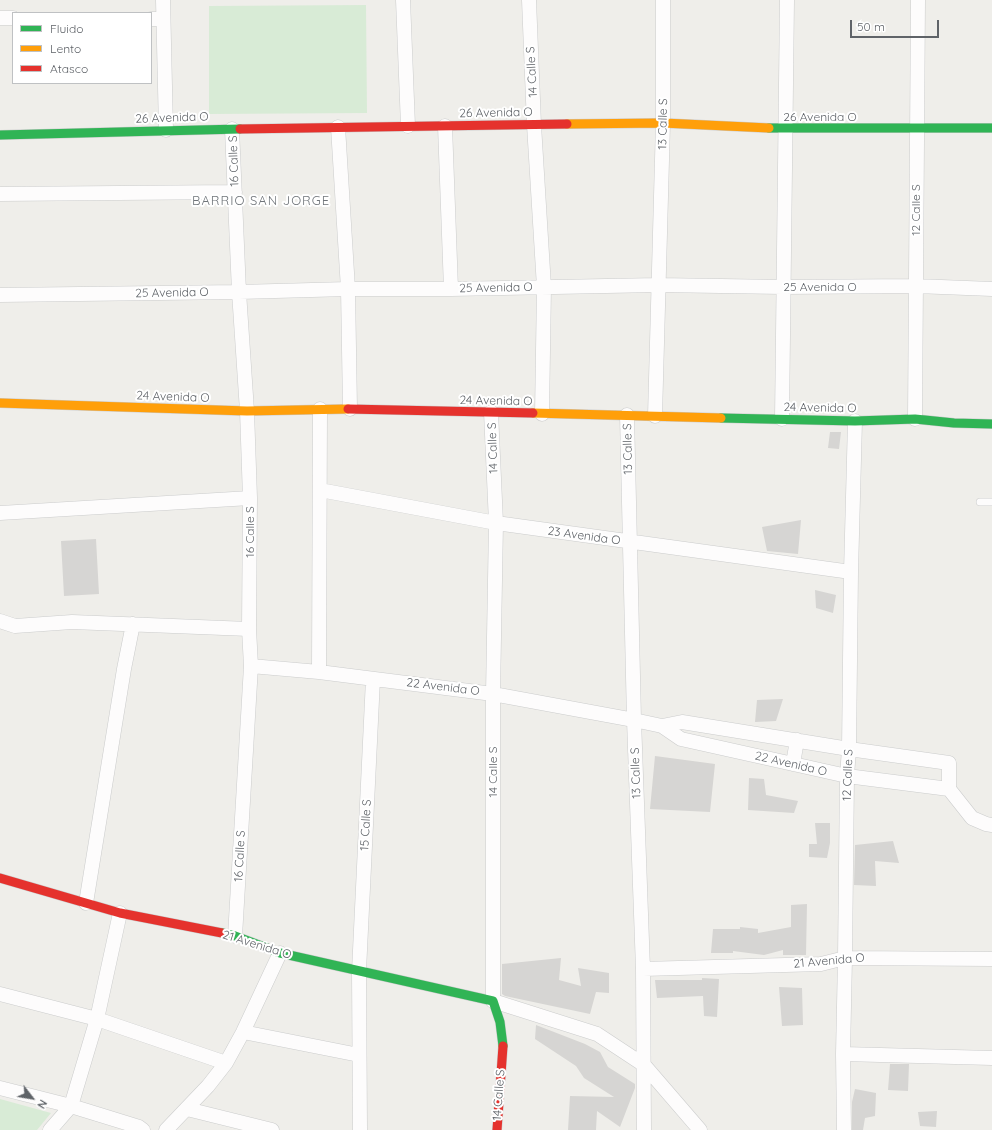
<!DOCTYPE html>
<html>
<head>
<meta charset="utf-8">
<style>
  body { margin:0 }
  #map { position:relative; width:992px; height:1130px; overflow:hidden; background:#efeeea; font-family:Quicksand,sans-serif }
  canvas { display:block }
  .legend { position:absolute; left:12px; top:12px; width:140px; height:72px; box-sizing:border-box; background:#fff; border:1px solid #bfc1c3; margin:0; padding:5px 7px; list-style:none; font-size:12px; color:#5f6368 }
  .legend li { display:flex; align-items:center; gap:8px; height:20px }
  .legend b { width:20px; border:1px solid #bfc1c3 }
  .north { position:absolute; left:12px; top:1078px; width:40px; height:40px; -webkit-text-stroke:3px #fff; paint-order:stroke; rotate:121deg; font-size:11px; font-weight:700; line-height:16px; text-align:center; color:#5f6368 }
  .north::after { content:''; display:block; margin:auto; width:14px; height:18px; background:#5f6368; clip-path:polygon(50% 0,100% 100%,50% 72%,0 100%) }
  .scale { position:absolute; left:850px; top:20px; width:89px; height:18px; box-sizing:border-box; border:2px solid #5f6368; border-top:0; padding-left:5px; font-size:12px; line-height:14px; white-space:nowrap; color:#5f6368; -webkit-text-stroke:3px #fff; paint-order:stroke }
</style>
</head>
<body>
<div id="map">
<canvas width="992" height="1130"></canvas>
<ul class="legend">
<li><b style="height:5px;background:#30b455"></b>Fluido</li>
<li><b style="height:5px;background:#ff9f0a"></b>Lento</li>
<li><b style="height:5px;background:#e5322d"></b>Atasco</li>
</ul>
<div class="north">N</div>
<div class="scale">50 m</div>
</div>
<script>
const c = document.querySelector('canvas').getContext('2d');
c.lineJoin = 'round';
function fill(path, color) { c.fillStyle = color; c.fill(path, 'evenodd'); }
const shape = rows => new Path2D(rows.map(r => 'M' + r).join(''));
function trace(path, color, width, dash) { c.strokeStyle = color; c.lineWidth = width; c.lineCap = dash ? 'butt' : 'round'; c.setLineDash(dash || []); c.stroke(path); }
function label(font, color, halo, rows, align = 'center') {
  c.font = font + ' Quicksand,sans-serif'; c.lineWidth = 4; c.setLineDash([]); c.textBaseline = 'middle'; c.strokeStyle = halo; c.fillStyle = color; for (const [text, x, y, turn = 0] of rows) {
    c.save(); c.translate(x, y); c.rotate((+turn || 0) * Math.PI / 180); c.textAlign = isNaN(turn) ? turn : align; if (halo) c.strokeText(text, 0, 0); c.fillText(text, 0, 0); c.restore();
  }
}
const green = shape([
  [366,5,367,113,209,114,209,6],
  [0,1099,51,1113,37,1130,0,1130]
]);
const building = shape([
  [830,432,841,432,839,449,828,448],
  [801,520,798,554,767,551,762,527],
  [96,539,99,594,64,596,61,541],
  [815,590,836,595,833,613,816,608],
  [783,699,776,721,755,722,757,700],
  [655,756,715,764,710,812,650,809],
  [749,778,764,779,766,795,798,801,794,813,748,810],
  [815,823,830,823,830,843,827,858,809,857,809,844,817,844],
  [893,841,899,863,875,861,876,886,854,885,855,845],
  [807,904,806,955,783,955,783,950,764,955,733,951,733,953,711,953,713,929,740,929,740,927,758,929,758,933,791,927,791,905],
  [561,958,559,980,581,986,578,968,609,973,609,993,596,992,590,1014,505,996,502,994,502,964],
  [702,978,719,979,717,1017,704,1016,703,996,657,998,655,980,702,980],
  [779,987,802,988,803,1025,782,1026],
  [536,1025,585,1044,600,1052,608,1067,635,1084,635,1088,620,1127,597,1111,596,1130,568,1130,570,1096,614,1097,584,1078,576,1066,535,1039],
  [890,1064,909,1064,908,1091,888,1090],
  [855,1089,876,1093,875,1116,865,1118,863,1130,852,1130,852,1102],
  [937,1111,936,1127,920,1126,918,1112]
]);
const lane = shape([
  [980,502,992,502]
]);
const street = shape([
  [163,0,166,130],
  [403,0,408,126],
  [529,0,534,125,544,287,542,414],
  [0,18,13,18],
  [151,19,163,19],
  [445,126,451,289],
  [338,127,348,289,350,409],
  [232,129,239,292,247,411,250,498,249,629,251,666,235,936],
  [0,194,235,192],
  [0,295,239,292,348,289,451,289,658,285,783,287,916,286,992,289],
  [491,412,496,523,493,694,493,1001,597,1034,644,1065,700,1130],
  [627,415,634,720,643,969,644,1130],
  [655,416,663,123,663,0],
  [782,419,787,0],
  [915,419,918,0],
  [320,490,496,523,851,572],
  [0,513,250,498],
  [0,621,15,626,72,622,249,629],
  [251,666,319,672,493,694,634,720,662,726,682,722,849,749,949,763,949,789,972,818,986,824,992,825],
  [319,672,320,409],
  [662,726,681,739,847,776,949,789],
  [793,764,797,740],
  [86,903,124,669,133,624],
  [643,969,821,964,845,958,992,959],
  [0,994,97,1019,226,1063],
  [243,1032,359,1055],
  [843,1054,992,1058],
  [0,1088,71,1106,139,1127,143,1130],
  [187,1109,272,1130],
  [50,1130,71,1106,97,1019,120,913],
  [166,1130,208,1086,226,1063,243,1032,280,953],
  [360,1130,359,971,373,679],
  [844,1130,843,1054,845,958,847,776,849,749,851,572,855,421]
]);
const fast = shape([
  [769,128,992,128],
  [0,135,240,129],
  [721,418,855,421,915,419,954,423,992,424],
  [222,933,235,936,280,953,493,1001,500,1022,503,1046]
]);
const slow = shape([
  [567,124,663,123,769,128],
  [0,403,247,411,348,409],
  [533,413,721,418]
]);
const jam = shape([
  [240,129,567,124],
  [348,409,533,413],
  [0,878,120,913,222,933],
  [497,1130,503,1046]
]);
const streetNames = [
  ["14 Calle S",532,72,-93],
  ["26 Avenida O",496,113,-1],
  ["26 Avenida O",820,117],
  ["26 Avenida O",172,118,-2],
  ["13 Calle S",663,124,-89],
  ["16 Calle S",234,161,-92],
  ["12 Calle S",916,210,-90],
  ["25 Avenida O",820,287],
  ["25 Avenida O",496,288,-1],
  ["25 Avenida O",172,293,-1],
  ["24 Avenida O",173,397,2],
  ["24 Avenida O",496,401,1],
  ["24 Avenida O",820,408,1],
  ["14 Calle S",493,448,-92],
  ["13 Calle S",628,449,-91],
  ["16 Calle S",250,532,-90],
  ["23 Avenida O",584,536,8],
  ["22 Avenida O",443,687,7],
  ["22 Avenida O",791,764,13],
  ["14 Calle S",493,772,-90],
  ["13 Calle S",636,773,-92],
  ["12 Calle S",848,775,-88],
  ["15 Calle S",366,825,-87],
  ["16 Calle S",240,856,-87],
  ["21 Avenida O",257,945,17],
  ["21 Avenida O",829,961,-5],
  ["14 Calle S",499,1095,-86]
];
const neighbourhoodNames = [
  ["BARRIO SAN JORGE",261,201]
];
fill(green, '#d8ebd6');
fill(building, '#d6d5d3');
trace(lane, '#cbcccc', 8);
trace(street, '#cbcccc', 15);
trace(fast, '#cacacb', 10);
trace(slow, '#cacacb', 10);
trace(jam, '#cacacb', 10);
trace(lane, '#fdfcfc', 7);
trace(street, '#fdfcfc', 14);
trace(fast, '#30b455', 9);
trace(slow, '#ff9f0a', 9);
trace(jam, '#e5322d', 9);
label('12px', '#5f6368', '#fff', streetNames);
c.letterSpacing = '1px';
label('13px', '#70757a', '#fff', neighbourhoodNames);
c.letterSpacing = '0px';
</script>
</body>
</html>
